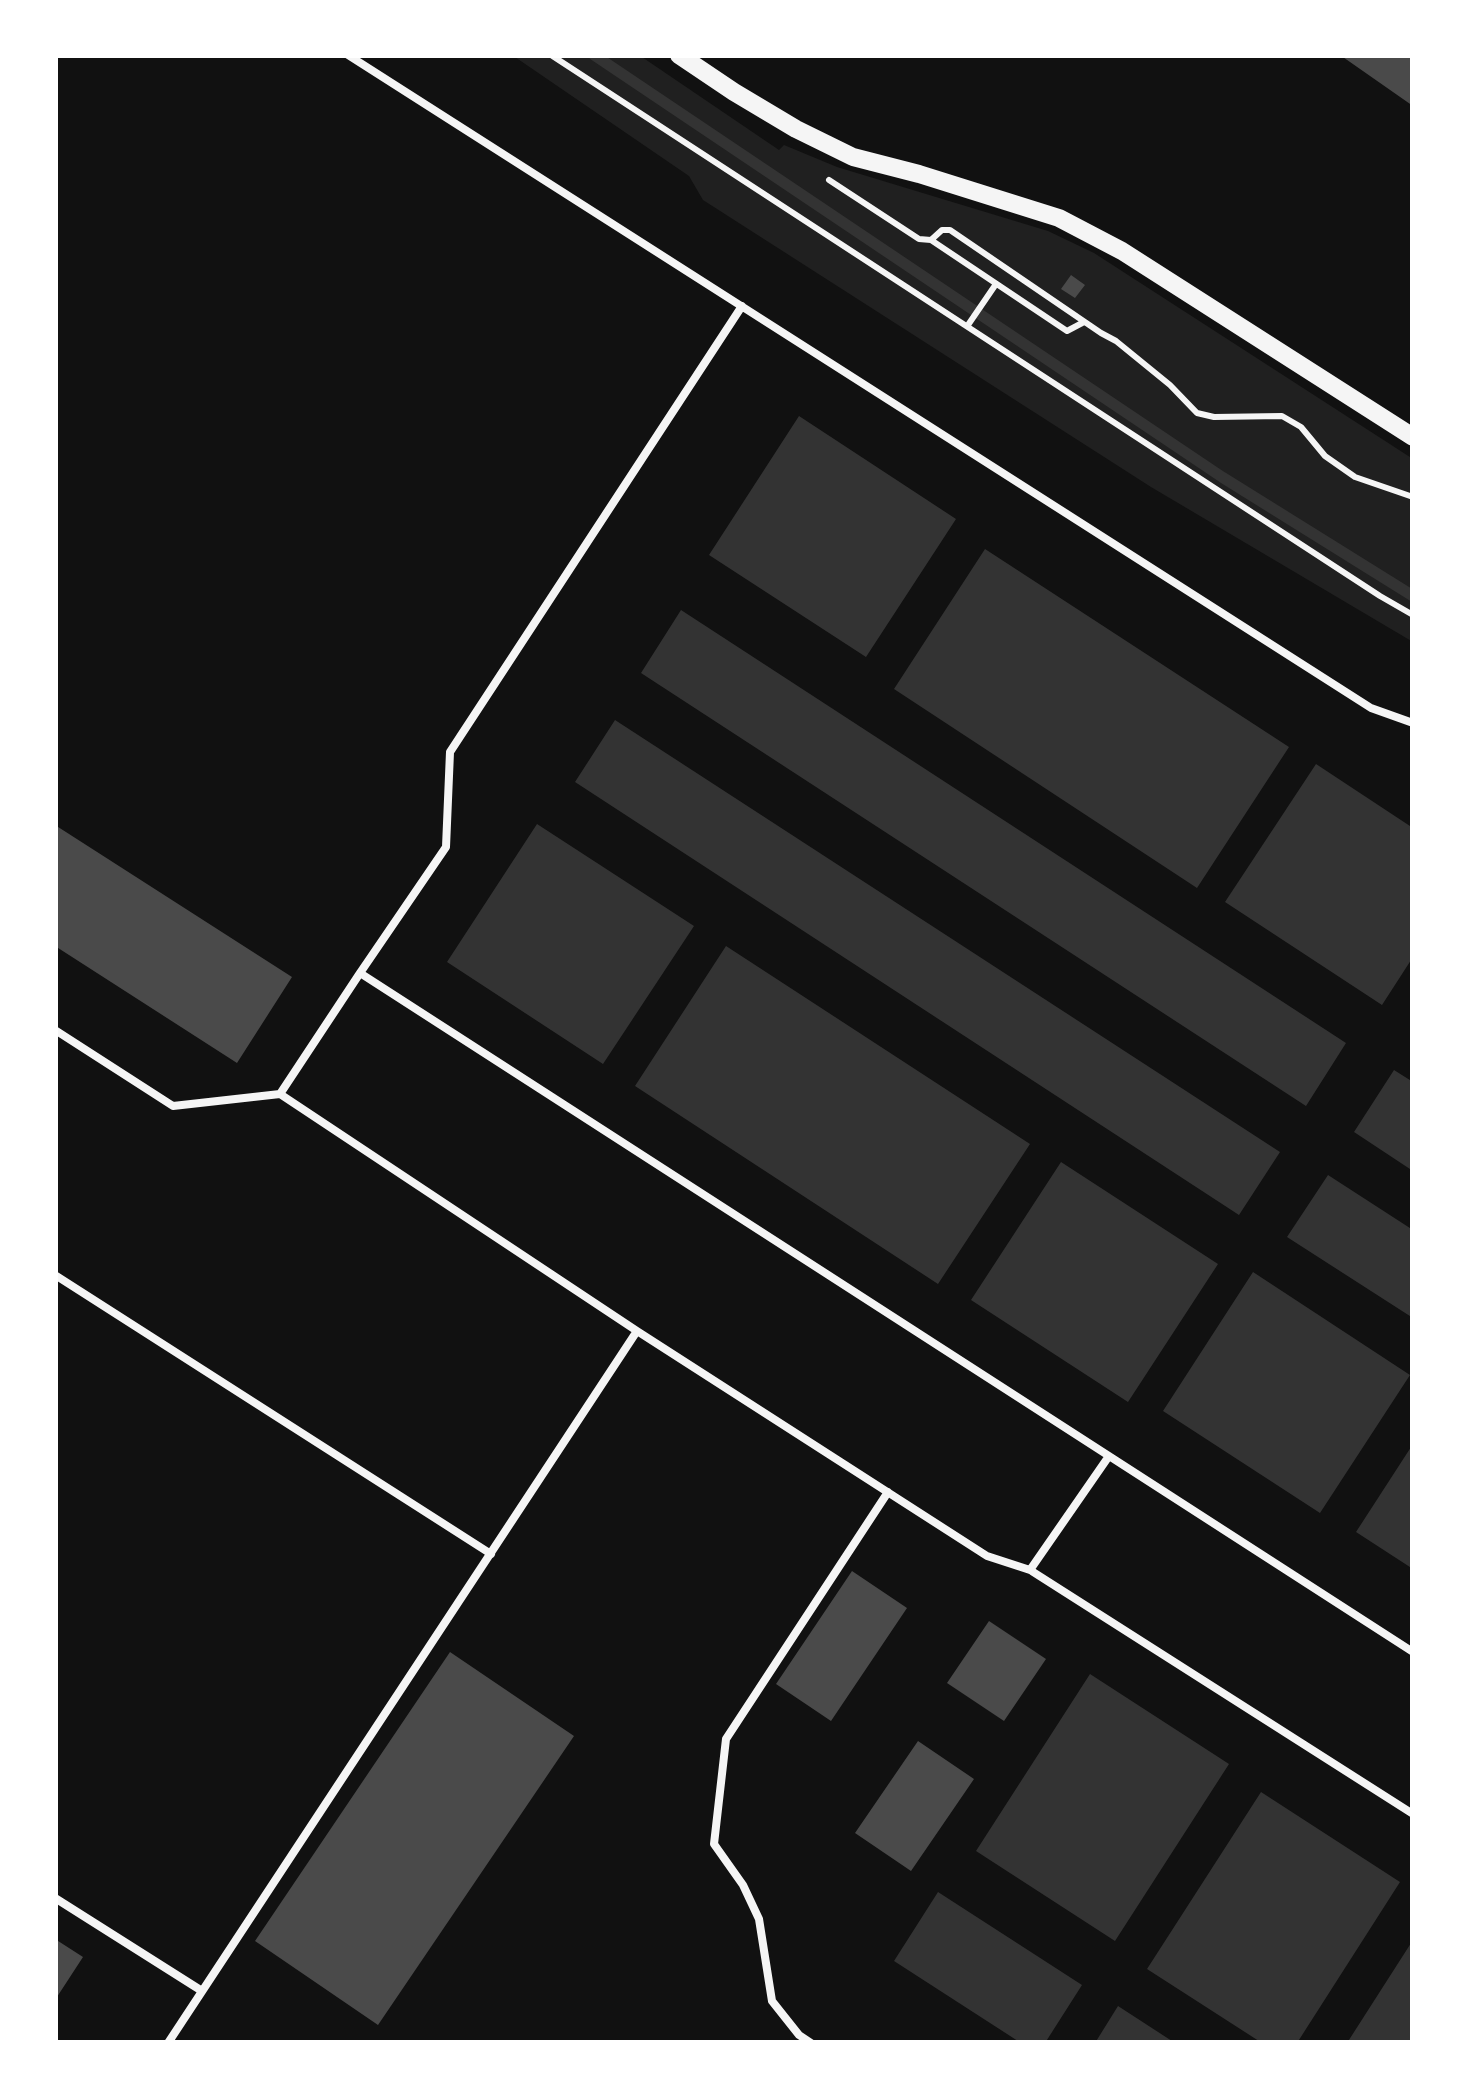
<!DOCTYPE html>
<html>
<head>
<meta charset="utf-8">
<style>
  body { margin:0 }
  #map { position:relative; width:1468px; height:2098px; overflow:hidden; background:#111; font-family:Karla,sans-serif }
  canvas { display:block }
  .frame { position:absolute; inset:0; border:58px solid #fff; pointer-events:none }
</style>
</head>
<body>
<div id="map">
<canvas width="1468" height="2098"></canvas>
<div class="frame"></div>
</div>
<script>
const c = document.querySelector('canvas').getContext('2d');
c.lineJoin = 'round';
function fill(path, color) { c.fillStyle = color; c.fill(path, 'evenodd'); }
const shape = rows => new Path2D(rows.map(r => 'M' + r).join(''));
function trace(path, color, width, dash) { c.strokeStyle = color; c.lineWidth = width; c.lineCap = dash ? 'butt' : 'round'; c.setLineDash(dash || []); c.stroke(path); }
const green = shape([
  [512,55,639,55,779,150,784,145,837,167,1048,231,1094,253,1413,459,1413,642,1151,487,703,200,689,176]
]);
const water = shape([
  [799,416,956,519,866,657,709,555],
  [985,549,1289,747,1197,888,894,689],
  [681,610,1346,1043,1306,1106,641,673],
  [615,720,1280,1152,1239,1215,575,782],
  [1316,764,1413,828,1413,957,1382,1005,1225,902],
  [537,824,694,926,603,1064,447,962],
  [726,946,1030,1144,938,1284,635,1086],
  [1394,1070,1413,1082,1413,1171,1354,1132],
  [1061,1162,1218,1264,1128,1402,971,1300],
  [1328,1175,1413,1230,1413,1318,1287,1237],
  [1253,1272,1410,1375,1320,1513,1163,1411],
  [1413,1444,1413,1569,1356,1532],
  [1090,1674,1229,1764,1115,1941,976,1851],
  [1261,1792,1400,1882,1297,2043,1262,2043,1147,1969],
  [938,1892,1082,1985,1045,2043,1021,2043,894,1961],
  [1413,1940,1413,2043,1347,2043],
  [1118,2006,1175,2043,1095,2043]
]);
const stream = shape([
  [594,55,1222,477,1413,596]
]);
const building = shape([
  [1340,55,1413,55,1413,106],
  [1071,275,1085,285,1075,298,1061,289],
  [55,825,292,977,237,1063,55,946],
  [852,1571,907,1608,831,1721,776,1684],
  [989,1621,1046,1659,1004,1721,947,1683],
  [450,1652,574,1736,378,2025,255,1941],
  [918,1741,974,1779,911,1871,855,1833],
  [55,1939,83,1957,55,2000]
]);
const path = shape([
  [551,55,1380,596,1413,615],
  [829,180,919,239,931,240,942,230,950,230,1101,333,1116,341,1170,385,1197,413,1214,417,1282,416,1301,427,1325,456,1355,477,1413,497],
  [931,240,1067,331,1084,322],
  [968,325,996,284]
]);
const service = shape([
  [348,55,1371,708,1413,723],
  [360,973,446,847,450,752,742,306],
  [55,1030,173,1106,280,1094,637,1331,987,1556,1030,1570,1413,1814],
  [280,1094,360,973,1413,1652],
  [55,1275,491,1554],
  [1030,1570,1109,1456],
  [55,1898,202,1991],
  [168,2043,637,1331],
  [811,2043,799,2035,772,2001,759,1919,743,1885,714,1844,726,1739,888,1492]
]);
const tertiary = shape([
  [679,55,734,92,796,129,853,157,919,174,1059,218,1122,251,1413,437]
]);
fill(green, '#202020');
fill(water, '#333');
trace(stream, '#333', 11);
fill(building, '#4a4a4a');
trace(path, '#f5f5f5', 6);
trace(service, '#f5f5f5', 8);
trace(tertiary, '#f5f5f5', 18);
</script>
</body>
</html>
